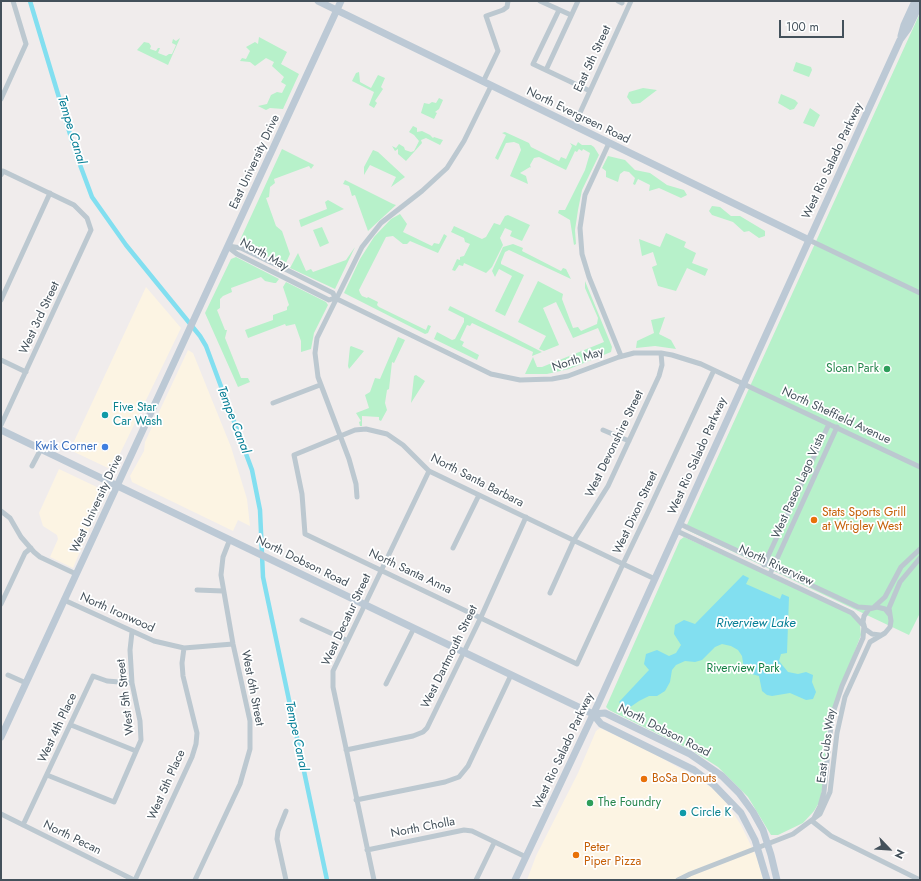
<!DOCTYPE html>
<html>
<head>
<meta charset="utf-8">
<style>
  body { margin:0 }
  #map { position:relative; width:921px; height:881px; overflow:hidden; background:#f0ecec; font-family:Jost,sans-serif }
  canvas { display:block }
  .frame { position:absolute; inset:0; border:2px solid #44515b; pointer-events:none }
  .north { position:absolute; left:869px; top:829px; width:40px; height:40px; -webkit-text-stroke:3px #fff; paint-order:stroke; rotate:115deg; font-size:11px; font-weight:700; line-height:16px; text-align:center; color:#44515b }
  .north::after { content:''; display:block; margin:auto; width:14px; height:18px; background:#44515b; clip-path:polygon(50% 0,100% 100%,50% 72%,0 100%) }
  .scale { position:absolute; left:779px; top:20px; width:65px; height:18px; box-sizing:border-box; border:2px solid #44515b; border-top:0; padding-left:5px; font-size:12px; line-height:14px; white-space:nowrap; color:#44515b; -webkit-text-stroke:3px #fff; paint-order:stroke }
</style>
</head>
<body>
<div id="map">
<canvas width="921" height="881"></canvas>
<div class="frame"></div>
<div class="north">N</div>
<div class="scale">100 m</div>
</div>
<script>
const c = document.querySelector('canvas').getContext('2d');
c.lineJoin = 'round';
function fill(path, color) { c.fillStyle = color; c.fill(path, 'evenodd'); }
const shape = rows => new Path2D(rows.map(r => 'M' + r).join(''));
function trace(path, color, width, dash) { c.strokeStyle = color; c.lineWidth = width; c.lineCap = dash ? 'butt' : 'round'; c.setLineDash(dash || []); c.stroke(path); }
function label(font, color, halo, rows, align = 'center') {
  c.font = font + ' Jost,sans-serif'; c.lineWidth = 3.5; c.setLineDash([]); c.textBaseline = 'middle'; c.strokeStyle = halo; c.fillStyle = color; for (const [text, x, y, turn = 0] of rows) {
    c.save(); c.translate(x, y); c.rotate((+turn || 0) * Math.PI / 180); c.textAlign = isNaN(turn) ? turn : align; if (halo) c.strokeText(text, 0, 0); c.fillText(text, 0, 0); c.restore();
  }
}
const commercial = shape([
  [146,287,181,328,114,466,108,468,70,450],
  [188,350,193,353,231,447,247,499,250,526,238,520,233,531,132,482,130,476,144,451,145,442],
  [59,469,101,489,104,494,73,568,50,557,58,539,57,535,43,526,39,513],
  [600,728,649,751,704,782,713,789,723,798,741,825,757,858,763,880,527,880,536,856,578,773,596,731]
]);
const green = shape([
  [920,13,920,613,909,635,685,529],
  [259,37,287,52,281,64,299,74,283,109,270,108,266,110,258,106,267,104,271,95,277,92,282,93,286,85,281,82,284,77,272,66,274,62,266,58,255,66,250,62,240,61,242,58,246,59,250,51,246,47,255,42,258,44],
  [180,38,168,65,137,50,144,42,149,43,151,46,150,49,156,51,158,48,160,48,158,53,166,56,169,54,172,54,176,45,172,43,173,39,176,41],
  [796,62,811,67,812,70,809,77,793,71],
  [359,72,360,82,371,88,378,75,385,78,381,87,383,89,375,101,377,103,374,108,369,105,374,92,352,81,356,73],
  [643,88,657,90,640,103,632,104,627,97,629,92],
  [781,94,795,100,798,103,794,109,790,110,778,103],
  [439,98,443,100,439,109,435,112,437,113,434,119,421,113,424,103,429,104,432,102,436,103],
  [810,108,820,115,814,127,803,123],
  [413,126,417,128,417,132,422,131,430,135,433,138,434,137,443,140,440,145,426,138,421,140,422,143,406,161,398,154,398,149,395,151,392,146,396,148,399,144,404,147,405,150,411,152,414,151,419,141,414,135,409,132],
  [505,132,529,143,531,147,559,161,561,157,566,159,572,146,570,143,576,146,578,142,582,145,591,145,594,147,599,155,582,190,578,210,575,230,576,244,574,245,570,220,558,213,559,210,565,210,585,170,590,153,583,149,582,151,579,149,577,152,575,151,566,170,539,157,534,158,530,165,531,168,530,167,520,173,526,176,528,184,510,176,521,150,519,144,514,142,506,143,498,160,495,158,506,135,502,133],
  [282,149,314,165,311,169,309,166,274,179,275,183,270,187,269,197,266,198,276,226,282,231,290,254,285,265,242,244,240,240],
  [373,150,378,152,405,177,391,187,396,177,370,165,364,175,364,167],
  [608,156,625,160,635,170,650,173,667,185,684,190,687,195,681,198,659,188,649,191,650,185,638,179,635,185,633,184,635,178,629,172,624,171,620,174,618,182,606,177,606,171,602,168],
  [345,180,393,204,396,205,368,231,355,195,352,196,349,186,343,184],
  [328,200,344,209,301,227,299,220,327,209,325,202],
  [712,206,720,207,731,216,740,216,765,231,765,236,759,238,749,231,744,232,733,222,712,215,709,211],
  [400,214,407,224,403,232,432,246,434,243,439,244,444,234,447,236,438,253,410,241,407,244,403,244,393,236,386,237,359,290,360,293,362,296,367,298,368,297,378,302,377,305,379,307,426,330,428,325,431,326,428,333,425,334,344,293,360,259,374,237,391,219],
  [508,215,530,225,522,241,510,236,512,231,505,228,500,238,503,245,492,267,486,273,464,263,463,266,459,265,455,271,452,270,457,259,460,260,460,257,464,256,470,244,465,242,464,238,451,232,454,226,482,239,486,237,494,223,500,225,505,216],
  [322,227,329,243,320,247,313,230],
  [666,233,686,242,684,247,696,253,692,263,708,269,705,276,687,268,676,291,658,286,652,267,657,265,653,252,642,256,639,239,660,247],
  [513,244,523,248,522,251,561,271,563,268,566,269,571,279,509,250,505,252,501,262,501,264,524,275,505,316,495,311,512,276,499,269,495,277,492,271,503,247],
  [355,247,335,289,290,268,298,253,306,271,311,269,313,272,346,260],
  [236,257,279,279,276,283,274,283,265,281,261,277,231,288,232,292,223,296,220,299,220,308,217,310,225,330,227,330,225,338,241,378,248,378,250,382,238,387,205,313,231,259],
  [538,281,563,294,562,299,573,328,578,327,581,331,597,324,598,318,585,288,585,281,612,347,611,352,569,369,547,374,525,374,533,357,537,367,542,367,604,342,598,328,573,338,556,302,543,308,559,345,544,351,539,349,546,336,518,322],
  [286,282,326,302,328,305,314,333,311,349,301,352,301,341,295,324,286,326,285,324,248,338,245,330,273,320,273,315,287,310,287,307,289,305,283,287],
  [450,306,509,335,542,352,532,356,533,352,472,323,470,326,467,325,460,340,464,342,462,346,479,355,477,360,434,339,437,332,452,340,455,339,464,322,464,318,448,310],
  [665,317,659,334,671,340,676,349,655,346,636,348,637,341,654,333,651,320],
  [398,337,405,340,394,363,392,362,389,389,387,390,385,403,387,410,381,421,379,420,379,417,362,416,362,426,360,426,359,422,361,421,356,413,369,408,365,395,370,392,375,378,380,379],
  [351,346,364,351,349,369,348,366,350,347],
  [416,375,425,381,411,403,414,376],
  [684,537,851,613,860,625,861,635,832,711,827,732,823,784,820,801,814,811,803,823,778,835,771,835,748,797,718,767,693,751,609,710,606,707,680,540]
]);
const water = shape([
  [743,575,749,578,746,584,780,599,782,594,789,597,787,653,781,654,779,661,788,672,798,674,806,672,813,675,812,682,816,692,813,699,806,700,790,693,772,696,767,695,762,691,759,676,748,673,744,669,742,656,738,650,731,646,722,644,715,647,702,660,695,662,685,661,676,665,672,670,670,682,665,691,657,696,649,696,639,701,626,710,619,702,649,670,644,664,646,654,657,650,669,656,676,653,681,645,674,634,675,625,684,620,695,624]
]);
const canal = shape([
  [30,1,76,154,92,197,126,245,200,336,206,346,252,470,260,510,263,577,327,880]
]);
const street = shape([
  [540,1,571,15],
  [618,1,622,3],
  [559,10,533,64,590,91],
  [546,70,578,1],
  [483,82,498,51,486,16,503,10,507,7,508,1],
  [1,99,26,44,13,1],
  [574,126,631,1],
  [609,143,585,195,580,228,582,254,589,277,621,356],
  [1,175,3,171,74,205,87,218,91,230,1,425],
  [809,240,920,293],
  [228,246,241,248,287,270,333,293,335,298,491,374,520,380,552,379,568,376,619,357,634,353,661,353,672,355,701,364,920,467],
  [228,247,237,254,329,300,335,298],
  [1,300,50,193],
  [1,360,26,372],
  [273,403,320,385],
  [603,430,629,441],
  [32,466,41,449],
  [357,497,356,484,349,459,318,377,315,353,317,338,362,247,381,223,422,191,447,168,464,141,491,86],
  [1,511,10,518,21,537,34,552,40,557,76,574],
  [680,524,858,607,872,608],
  [677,531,852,613,863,625],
  [453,548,479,495],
  [764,565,829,424],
  [770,574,837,427],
  [655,579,623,564,429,471,403,445,387,434,366,429,355,430,294,455,302,494,305,534,577,664,623,564,647,514,714,370],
  [197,590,223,591],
  [550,593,574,540,608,486,659,376,662,365,661,353],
  [64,600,154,641,184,648,233,644],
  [1,604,25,553,31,548],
  [874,607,885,597,901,567,920,549],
  [302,620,346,640],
  [880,635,872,634,865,629,863,622,864,616,869,609,877,607,885,609,889,614],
  [8,675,26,683],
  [386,684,414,628],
  [71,725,136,751],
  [346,750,413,736,423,732,427,728,481,617,526,517],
  [47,775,114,802,141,740,140,721,132,683,130,650,132,632],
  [356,800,445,782,459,777,468,766,511,675],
  [1,814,134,880],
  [814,818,820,806,824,792,829,741,833,713,842,686,863,638,864,625],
  [812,821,831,836,920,880],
  [23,825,93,676,107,681,132,683],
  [367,850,464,830,472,831,526,857],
  [135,880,192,757,196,744,197,733,183,676,182,663,184,648],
  [195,880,240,784,250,749,250,721,233,644,221,575,223,557,230,539],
  [286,880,277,839,278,831,286,811],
  [374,880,333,687,333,671,429,471],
  [476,880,494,843],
  [678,880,690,874,793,834,820,814,830,792,837,733,845,697,870,642,885,633,890,627,891,621,889,608,900,582,920,558]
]);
const secondary = shape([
  [318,1,809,240],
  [901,36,904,25,915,1],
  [1,430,549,693,593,714,601,724,694,770,714,785,741,813,755,840,767,880],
  [593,714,605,713,690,754,722,776,739,793,753,812,763,830,771,855,777,880],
  [1,737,341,1],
  [515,880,598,704,900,40,908,29,920,4]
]);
const markers = [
  [887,369,4,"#2e9e5b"],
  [105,415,4,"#0f9aa8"],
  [105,447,4,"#3f7fe0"],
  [814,520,4,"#e8710a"],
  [644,779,4,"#e8710a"],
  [590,803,4,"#2e9e5b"],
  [683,813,4,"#0f9aa8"],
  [576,855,4,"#e8710a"]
];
const streetNames = [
  ["East 5th Street",593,59,-65],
  ["North Evergreen Road",578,116,26],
  ["West Rio Salado Parkway",833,161,-65],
  ["East University Drive",255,162,-65],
  ["North May",264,255,29],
  ["West 3rd Street",40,318,-65],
  ["North May",578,360,-18],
  ["North Sheffield Avenue",836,416,25],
  ["West Devonshire Street",615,444,-64],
  ["West Rio Salado Parkway",698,456,-66],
  ["North Santa Barbara",477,481,27],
  ["West Paseo Lago Vista",799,486,-66],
  ["West University Drive",97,504,-65],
  ["West Dixon Street",636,513,-65],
  ["North Dobson Road",302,562,26],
  ["North Riverview",776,566,25],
  ["North Santa Anna",410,572,25],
  ["North Ironwood",117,613,24],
  ["West Decatur Street",347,620,-65],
  ["West Dartmouth Street",450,657,-64],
  ["West 6th Street",252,688,79],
  ["West 5th Street",126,697,-97],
  ["West 4th Place",58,728,-65],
  ["North Dobson Road",664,731,27],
  ["East Cubs Way",827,746,-82],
  ["West Rio Salado Parkway",564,751,-65],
  ["West 5th Place",167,785,-66],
  ["North Cholla",423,828,-11],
  ["North Pecan",72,838,26]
];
const leisureNames = [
  ["Sloan Park",879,369],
  ["The Foundry",598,803,"left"]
];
const cultureNames = [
  ["Five Star",113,408],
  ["Car Wash",113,422],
  ["Circle K",691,813]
];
const shopNames = [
  ["Kwik Corner",97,447]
];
const foodNames = [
  ["Stats Sports Grill",822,513],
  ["at Wrigley West",822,527],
  ["BoSa Donuts",652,779],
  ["Peter",584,848],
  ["Piper Pizza",584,862]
];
const parkNames = [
  ["Riverview Park",743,669]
];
const waterNames = [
  ["Tempe Canal",71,130,73],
  ["Tempe Canal",233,420,69],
  ["Riverview Lake",756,624],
  ["Tempe Canal",296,736,78]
];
fill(commercial, '#fcf4e3');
fill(green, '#b7f1ca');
fill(water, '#82dff0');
trace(canal, '#82dff0', 4.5);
trace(street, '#bcc8d0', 5);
trace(secondary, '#bcc9d5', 7);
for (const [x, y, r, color] of markers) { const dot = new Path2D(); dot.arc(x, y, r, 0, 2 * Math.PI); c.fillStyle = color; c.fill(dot); trace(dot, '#fff', 1.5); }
label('12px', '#44515b', '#fff', streetNames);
label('12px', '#27864d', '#fff', leisureNames, 'right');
label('12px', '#0d838f', '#fff', cultureNames, 'left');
label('12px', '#366cbe', '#fff', shopNames, 'right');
label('12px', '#c56008', '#fff', foodNames, 'left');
label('12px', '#127f43', '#fff', parkNames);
label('italic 13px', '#077f96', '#fff', waterNames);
</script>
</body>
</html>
